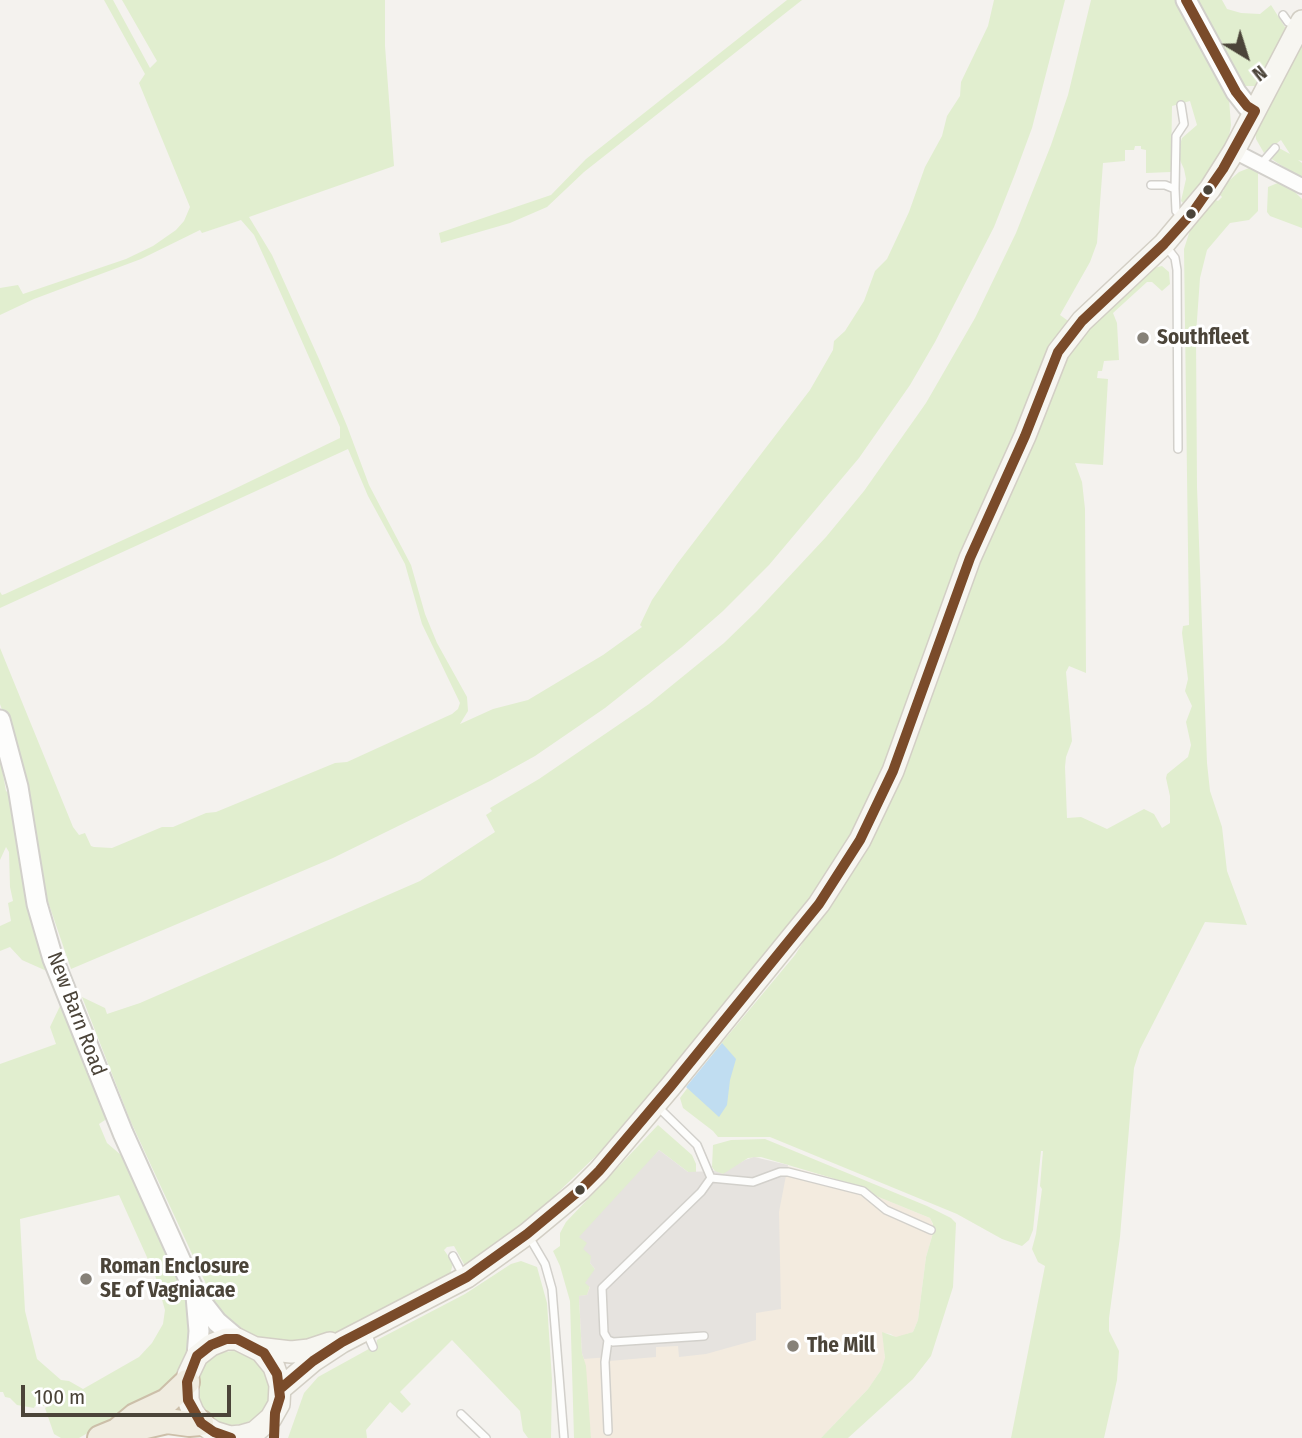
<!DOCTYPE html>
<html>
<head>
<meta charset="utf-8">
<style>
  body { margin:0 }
  #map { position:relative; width:1302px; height:1438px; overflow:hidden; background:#f4f2ee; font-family:"Fira Sans Condensed",sans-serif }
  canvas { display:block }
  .north { position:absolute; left:1211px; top:21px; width:70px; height:70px; -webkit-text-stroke:5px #fff; paint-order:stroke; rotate:142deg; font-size:19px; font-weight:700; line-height:28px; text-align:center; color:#4b4439 }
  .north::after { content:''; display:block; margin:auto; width:24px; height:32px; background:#4b4439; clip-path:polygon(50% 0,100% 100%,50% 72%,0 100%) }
  .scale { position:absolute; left:21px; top:1385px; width:210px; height:32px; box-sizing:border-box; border:4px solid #4b4439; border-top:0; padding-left:9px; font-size:21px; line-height:24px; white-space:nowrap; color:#4b4439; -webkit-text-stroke:5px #fff; paint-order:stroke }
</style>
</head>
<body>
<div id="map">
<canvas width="1302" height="1438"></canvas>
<div class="north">N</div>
<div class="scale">100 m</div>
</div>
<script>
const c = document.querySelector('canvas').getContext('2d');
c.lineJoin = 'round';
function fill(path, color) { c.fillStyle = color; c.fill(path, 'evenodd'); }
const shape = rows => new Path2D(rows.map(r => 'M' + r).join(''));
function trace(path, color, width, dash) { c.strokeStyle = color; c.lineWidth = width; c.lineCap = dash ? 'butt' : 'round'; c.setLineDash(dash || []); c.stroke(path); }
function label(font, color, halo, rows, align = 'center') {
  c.font = font + ' "Fira Sans Condensed",sans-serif'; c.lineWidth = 6; c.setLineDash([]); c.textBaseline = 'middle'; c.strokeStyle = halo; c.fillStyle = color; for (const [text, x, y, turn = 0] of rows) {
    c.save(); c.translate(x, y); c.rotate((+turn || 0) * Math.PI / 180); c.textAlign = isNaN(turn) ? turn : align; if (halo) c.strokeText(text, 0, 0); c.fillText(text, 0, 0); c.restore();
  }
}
const commercial = shape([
  [754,1157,832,1178,930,1218,934,1227,933,1233,926,1257,918,1320,913,1332,896,1338,891,1334,883,1333,885,1359,881,1370,868,1389,821,1438,591,1438,582,1353,579,1296,688,1172,716,1173]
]);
const green = shape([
  [104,0,113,0,150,68,157,61,122,0,385,0,385,46,394,166,249,217,272,255,319,359,347,426,369,485,411,565,425,614,437,643,467,697,468,711,460,724,493,709,528,700,603,655,642,627,640,625,652,600,677,564,810,390,833,350,834,341,845,331,864,301,875,271,887,259,909,212,925,167,942,136,947,116,960,96,961,82,988,26,994,0,1065,0,1032,128,1015,174,994,227,935,342,910,385,859,458,769,565,723,611,682,647,605,708,535,756,490,781,333,858,71,969,45,893,24,773,0,704,0,648,73,827,79,835,85,833,91,846,94,847,112,848,162,827,173,827,206,813,216,812,335,763,347,762,452,714,458,709,460,703,422,624,405,564,368,496,348,449,0,608,0,592,2,595,5,594,228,492,340,438,340,427,277,285,254,235,241,220,202,233,200,230,141,259,34,299,0,315,0,288,18,285,23,294,126,259,153,246,176,230,184,221,190,207,139,83,145,74],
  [787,0,802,0,584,172,547,207,510,223,441,243,439,233,551,195,586,159],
  [1091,0,1179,0,1229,99,1231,125,1228,142,1187,207,1181,201,1186,179,1184,169,1179,158,1179,148,1182,138,1197,125,1190,101,1172,106,1171,172,1146,173,1146,150,1141,149,1141,146,1135,146,1134,150,1125,150,1125,161,1103,163,1097,243,1090,262,1060,315,1071,323,895,753,823,892,598,1154,526,1223,465,1266,454,1246,447,1247,444,1250,453,1263,450,1275,324,1341,270,1342,231,1326,208,1300,212,1297,130,1120,82,997,105,1008,107,1014,140,1003,420,881,495,832,486,815,492,811,490,808,539,779,649,704,724,643,757,611,826,537,864,491,926,403,975,318,1016,233,1051,145,1068,95],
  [1192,0,1222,0,1227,9,1241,13,1260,14,1271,5,1290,35,1259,86,1243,86],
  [1302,35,1302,161,1298,160,1302,163,1302,179,1270,158,1279,148,1290,154,1281,140,1264,153,1256,139,1255,131],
  [1249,168,1258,172,1258,211,1249,220,1230,223,1207,250,1200,278,1196,334,1197,487,1207,763,1210,791,1222,827,1227,871,1247,925,1205,922,1140,1049,1134,1068,1120,1237,1109,1318,1109,1331,1119,1351,1117,1380,1104,1438,1011,1438,1045,1266,1038,1262,1032,1249,1036,1234,1042,1189,1040,1186,1043,1151,1041,1151,1033,1230,1029,1240,1022,1246,1002,1239,957,1214,770,1137,718,1137,713,1131,683,1108,680,1098,715,1051,795,955,843,879,1063,353,1149,269,1162,266,1169,272,1170,284,1162,291,1152,282,1147,282,1113,313,1117,323,1119,360,1104,361,1102,371,1098,371,1097,378,1108,379,1103,465,1075,463,1082,482,1085,509,1086,673,1069,666,1066,672,1072,741,1066,757,1065,767,1067,818,1081,817,1107,829,1144,809,1154,814,1162,828,1170,823,1170,796,1166,778,1167,774,1188,757,1191,745,1186,722,1192,706,1185,691,1188,679,1182,633,1183,626,1189,625,1184,249,1191,227,1216,200,1218,201,1222,197,1220,195,1224,190,1224,185,1239,172],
  [1280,182,1288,185,1302,199,1302,228,1270,216,1267,212,1268,187],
  [0,757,6,791,10,794,35,934,49,972,22,960,10,947,0,951,0,926,11,921,8,903,13,901,10,887,9,852,6,847,0,860],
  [61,1004,106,1114,105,1120,99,1124,107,1143,121,1155,157,1225,187,1291,192,1333,184,1360,171,1385,79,1438,61,1438,54,1434,45,1408,48,1406,35,1406,34,1408,17,1405,10,1398,5,1397,3,1392,0,1392,0,1064,56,1044,50,1027],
  [119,1195,155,1275,165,1310,163,1324,152,1343,139,1357,83,1389,69,1381,61,1380,37,1359,25,1311,20,1219],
  [658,1125,692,1155,696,1164,696,1172,688,1172,659,1150,587,1244,592,1256,590,1263,595,1269,587,1295,579,1296,582,1353,586,1366,591,1438,574,1438,570,1301,560,1266,553,1251,560,1246,560,1233,566,1222],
  [765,1139,927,1206,951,1218,956,1223,953,1287,931,1356,913,1379,848,1438,821,1438,868,1389,881,1370,885,1358,882,1332,896,1337,913,1332,918,1320,926,1257,933,1233,933,1224,930,1218,832,1178,761,1157,748,1158,725,1174,716,1173,712,1167,713,1145,731,1140],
  [521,1261,537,1267,547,1303,552,1380,551,1438,528,1438,523,1431,520,1411,452,1340,400,1392,411,1404,402,1413,390,1402,366,1430,367,1438,288,1438,304,1393,318,1377,376,1345,377,1340,465,1294,511,1264],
  '196 1388a37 37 0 1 1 74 0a37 37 0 1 1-74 0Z'
]);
const parking = shape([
  [659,1150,688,1172,715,1171,723,1174,745,1160,754,1157,788,1165,779,1212,781,1309,756,1313,756,1340,706,1354,679,1357,678,1346,656,1347,656,1357,609,1361,609,1357,584,1359,582,1353,579,1296,587,1295,590,1287,585,1283,595,1269,590,1263,591,1256,583,1249,587,1243,579,1237]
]);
const water = shape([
  [722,1043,736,1059,730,1080,727,1105,719,1117,686,1087]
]);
const service = shape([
  [1283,15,1288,22,1295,25],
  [1261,164,1275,148],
  [1151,185,1165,185,1175,189,1176,211,1183,219],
  [1175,189,1176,136,1184,124,1181,105],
  [1165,245,1175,258,1177,270,1178,449],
  [658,1107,697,1145,711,1178,701,1192,602,1288,604,1333,608,1340,613,1342,704,1336],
  [711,1178,753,1182,780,1172,788,1172,863,1191,886,1210,931,1230],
  [528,1235,545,1264,552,1289,564,1438],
  [453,1256,464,1277],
  [366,1331,373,1347],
  [461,1414,486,1438],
  [608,1431,605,1362,608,1340]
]);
const minor = shape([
  [1234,151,1302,186]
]);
const tertiary = shape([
  [1186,0,1236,92,1247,106,1255,111],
  [0,720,18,787,37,904,53,959,123,1133,196,1295,217,1322,237,1339],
  [196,1296,199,1331,197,1356]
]);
const secondary = shape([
  [226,1339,237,1339,261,1351,274,1367,280,1385,279,1404,271,1418,255,1432,241,1436,230,1437,214,1432,201,1423,193,1412,188,1400,188,1375,197,1356,211,1345,226,1339],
  [257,1348,291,1352,309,1350,330,1343],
  [280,1389,313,1361,342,1342,467,1277,527,1234,580,1190,599,1171,671,1086,819,904,860,840,893,771,970,558,1025,436,1058,352,1082,321,1164,244,1210,189,1234,151,1302,21]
]);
const trunk = shape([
  [133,1429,167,1421,189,1424,201,1423],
  [100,1438,117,1431,135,1416,167,1401,187,1382]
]);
const bus1 = shape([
  [1186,0,1236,92,1247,106,1255,111],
  [280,1389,313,1361,342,1342,467,1277,527,1234,580,1190,599,1171,671,1086,819,904,860,840,893,771,970,558,1025,436,1058,352,1082,321,1164,244,1193,212,1223,169,1255,111],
  [231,1438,214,1432,201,1423,188,1400,187,1382,197,1356,211,1345,226,1339,237,1339,264,1353,277,1374,280,1397,275,1413,274,1438]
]);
const markers = [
  [1208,190,6,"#4b4439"],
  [1191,214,6,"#4b4439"],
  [1143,338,7,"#868178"],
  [580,1190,6,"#4b4439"],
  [86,1279,7,"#868178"],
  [793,1346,7,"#868178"]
];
const poiNames = [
  ["Southfleet",1157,338],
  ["Roman Enclosure",100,1267],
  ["SE of Vagniacae",100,1291],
  ["The Mill",807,1346]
];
const streetNames = [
  ["New Barn Road",76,1014,69]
];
fill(commercial, '#f3ebdf');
fill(green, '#e1eecf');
fill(parking, '#e6e3df');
fill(water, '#c0ddf1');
trace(service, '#d2d0cb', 10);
trace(minor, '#d2d0cb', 18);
trace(tertiary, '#d2d0cb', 23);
trace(secondary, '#d3cfc5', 24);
trace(trunk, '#ccbfa9', 28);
trace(service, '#fdfdfc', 7);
trace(minor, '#fdfdfc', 14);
trace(tertiary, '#fdfdfc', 19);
trace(secondary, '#f7f6f1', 21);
trace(trunk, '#f0ece0', 24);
trace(bus1, '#7a4b2a', 10);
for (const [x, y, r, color] of markers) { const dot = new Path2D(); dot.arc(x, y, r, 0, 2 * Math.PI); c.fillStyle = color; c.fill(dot); trace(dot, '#fff', 2.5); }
label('bold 21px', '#4b4439', '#fff', poiNames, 'left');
label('21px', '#4b4439', '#fff', streetNames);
</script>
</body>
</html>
